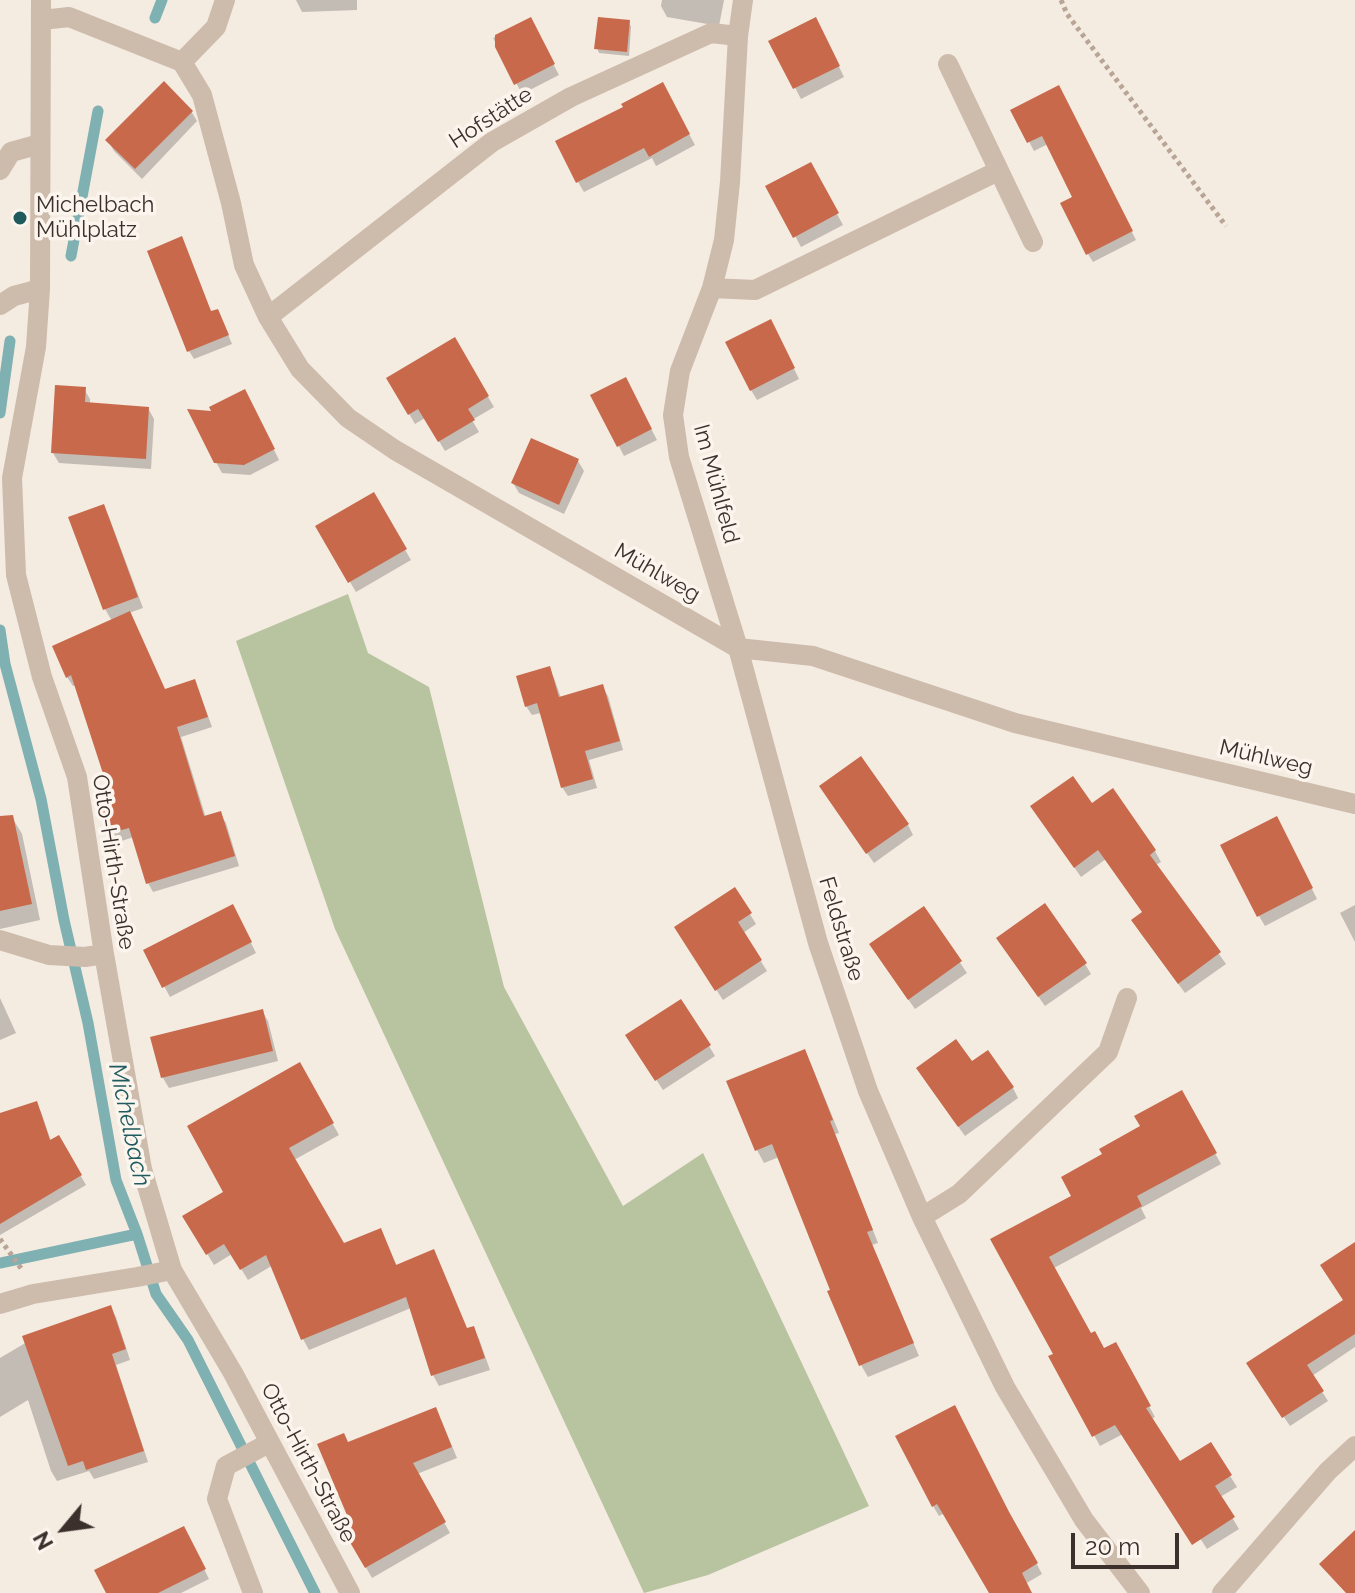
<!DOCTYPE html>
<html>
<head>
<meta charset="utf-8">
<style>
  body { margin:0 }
  #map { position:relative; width:1355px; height:1593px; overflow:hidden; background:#f4ebe1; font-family:Raleway,sans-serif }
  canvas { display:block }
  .north { position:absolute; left:24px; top:1489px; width:80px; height:80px; -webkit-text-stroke:6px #fbf5ee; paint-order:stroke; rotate:241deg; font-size:22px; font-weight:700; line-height:32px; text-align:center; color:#3b302b }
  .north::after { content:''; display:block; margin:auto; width:28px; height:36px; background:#3b302b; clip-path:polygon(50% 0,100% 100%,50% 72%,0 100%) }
  .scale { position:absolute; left:1071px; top:1533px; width:108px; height:36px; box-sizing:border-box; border:4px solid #3b302b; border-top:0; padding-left:10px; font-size:24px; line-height:28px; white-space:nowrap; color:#3b302b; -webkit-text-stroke:6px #fbf5ee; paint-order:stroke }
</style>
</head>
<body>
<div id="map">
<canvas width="1355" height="1593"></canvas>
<div class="north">N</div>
<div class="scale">20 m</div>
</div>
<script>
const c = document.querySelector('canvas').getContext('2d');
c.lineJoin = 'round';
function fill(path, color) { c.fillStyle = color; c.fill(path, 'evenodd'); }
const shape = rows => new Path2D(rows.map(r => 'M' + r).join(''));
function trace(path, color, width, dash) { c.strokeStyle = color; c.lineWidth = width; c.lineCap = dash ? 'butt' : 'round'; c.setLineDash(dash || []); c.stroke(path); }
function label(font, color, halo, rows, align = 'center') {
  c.font = font + ' Raleway,sans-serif'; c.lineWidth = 7; c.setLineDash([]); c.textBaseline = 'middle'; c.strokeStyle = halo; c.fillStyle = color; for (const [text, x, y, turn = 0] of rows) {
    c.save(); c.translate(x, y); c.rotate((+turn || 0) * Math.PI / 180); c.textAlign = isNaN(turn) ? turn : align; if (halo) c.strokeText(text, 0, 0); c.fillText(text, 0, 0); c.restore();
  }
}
const green = shape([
  [348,594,368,653,429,687,504,987,623,1206,703,1153,869,1506,708,1575,644,1593,335,929,236,641]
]);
const shadow = shape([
  [296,0,357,0,357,10,302,12],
  [662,0,724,0,719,26,667,17,661,6],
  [530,20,559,75,522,94,493,38],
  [629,22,631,27,629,56,599,53,597,48],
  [821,30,844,77,801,99,771,42],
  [662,84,695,145,656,166,652,158,584,192,578,182,625,108],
  [1063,96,1136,240,1093,262,1088,254,1075,198,1048,144,1034,151,1013,111],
  [191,111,197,121,142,179,114,151,108,141],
  [810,164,843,225,801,247,768,186],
  [212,313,222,320,232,344,194,359,189,351],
  [776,332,799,379,757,400,751,390],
  [454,340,494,407,472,420,479,432,445,451,425,418,415,424,389,379],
  [84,389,90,399,90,404,148,408,154,419,151,469,59,463,53,453],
  [631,390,657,440,624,456,593,396],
  [250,401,279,460,250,475,222,473,216,462,214,414],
  [578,461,584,471,564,514,519,493,513,483],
  [373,495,411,560,356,592,317,527],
  [103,506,109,517,143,608,129,613,165,691,194,681,199,691,212,727,181,737,206,818,220,814,226,823,239,866,153,892,148,883,134,837,115,843,109,833,98,797,112,793,76,685,73,686,67,677,112,621,105,609],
  [549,669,554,678,561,698,602,686,608,696,623,750,589,760,597,788,568,796,562,787,541,713,532,715,526,706],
  [1113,791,1155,851,1161,862,1156,865,1226,964,1185,993,1139,931,1144,913,1106,859,1081,877,1039,817,1091,806],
  [828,797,908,825,913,835,874,863],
  [13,819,22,834,40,920,0,929,0,821],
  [1282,829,1317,899,1265,926,1259,916],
  [735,890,756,924,743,933,767,971,723,1000,682,938],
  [1355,905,1355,942,1340,913],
  [923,908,967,973,915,1009,877,955],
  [238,917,256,953,170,997,145,951],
  [1005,949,1085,964,1091,974,1045,1006],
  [0,998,16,1033,0,1040],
  [262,1011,268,1021,278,1061,169,1088,163,1078,153,1038],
  [634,1046,709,1046,715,1056,663,1090],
  [804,1052,811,1064,839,1133,835,1134,878,1243,872,1245,919,1356,868,1377,861,1365,779,1157,764,1163,757,1150],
  [971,1064,1013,1088,1018,1098,965,1136,924,1079],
  [299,1065,339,1135,294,1160,343,1246,381,1230,397,1266,468,1330,473,1328,479,1339,490,1370,439,1386,433,1375,411,1308,309,1350,303,1339,273,1265,248,1280,232,1254,214,1265,185,1217,226,1193],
  [1181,1092,1221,1164,1141,1208,1146,1218,1054,1268,1091,1336,1104,1351,1115,1345,1155,1417,1151,1419,1180,1464,1210,1444,1237,1487,1220,1497,1239,1529,1207,1549,1185,1515,1123,1434,1100,1446,1051,1357,1055,1355,993,1240,1074,1196,1104,1155,1143,1127],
  [36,1103,41,1112,51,1141,58,1137,86,1185,0,1235,0,1115],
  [1355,1245,1355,1347,1312,1376,1328,1401,1290,1426,1255,1374,1345,1301],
  [110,1307,116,1317,130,1360,116,1365,148,1462,94,1479,89,1471,57,1481,51,1471,28,1400,0,1417,0,1358,27,1342],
  [954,1408,1042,1574,1025,1584,1030,1593,991,1593,945,1513,939,1516,933,1506],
  [441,1420,457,1458,417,1474,450,1533,372,1578,346,1532,354,1528,348,1444],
  [188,1537,209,1579,181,1593,108,1593]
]);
const stream = shape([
  [155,18,162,0],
  [71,256,98,111],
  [0,413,10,341],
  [0,630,5,664,41,799,64,920,88,1023,116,1180,137,1234,156,1294,188,1340,315,1593],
  [0,1263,137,1234]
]);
const building = shape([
  [531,17,555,64,514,85,495,47,495,35],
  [598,17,630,20,627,52,594,49],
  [816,17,840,66,793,89,768,41],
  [164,81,193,111,135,169,105,140],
  [663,82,690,134,649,157,644,148,576,183,555,141,623,107,621,104],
  [1059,85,1133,231,1086,255,1060,203,1072,197,1042,136,1027,143,1010,110],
  [811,162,839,213,793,238,765,186],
  [182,236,211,311,218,309,229,335,187,352,147,251],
  [771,319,795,368,750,391,725,342],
  [455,337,489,396,468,409,475,420,438,442,418,409,408,415,386,378],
  [626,377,652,429,617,447,590,395],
  [55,385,86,387,85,402,149,407,146,459,51,453],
  [245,389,275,449,244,465,214,463,187,409,211,411,209,407],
  [531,438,579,459,559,505,511,483],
  [374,492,407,549,348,583,315,526],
  [104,504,138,597,103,610,68,517],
  [130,611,165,689,195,679,208,717,177,727,204,816,221,811,235,856,146,884,129,828,107,834,96,796,109,792,71,675,66,678,52,646],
  [550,666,559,697,603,684,620,741,585,751,593,779,561,788,537,703,525,707,516,676],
  [861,756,909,824,866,854,819,786],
  [1073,776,1092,803,1113,788,1156,850,1150,855,1221,952,1178,984,1131,920,1142,912,1098,850,1074,868,1030,806],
  [13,815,32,904,0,911,0,816],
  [1277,816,1313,888,1257,917,1220,845],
  [735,887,752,913,738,922,762,960,715,991,674,927],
  [1045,903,1087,963,1038,997,996,938],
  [233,904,252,942,162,988,143,950],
  [924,906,962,961,908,1000,869,944],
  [681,999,711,1045,655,1081,625,1035],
  [263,1009,273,1051,161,1078,150,1037],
  [956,1039,972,1061,988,1050,1014,1087,958,1127,916,1068],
  [805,1049,833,1120,830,1121,873,1230,867,1232,914,1343,859,1366,827,1291,830,1290,772,1144,755,1151,726,1081],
  [300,1062,334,1123,289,1148,344,1243,381,1228,396,1265,434,1249,467,1328,474,1326,485,1358,431,1376,406,1297,301,1340,266,1255,240,1270,224,1244,206,1255,182,1216,223,1192,187,1126],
  [1182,1090,1217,1153,1137,1196,1142,1206,1049,1257,1091,1333,1095,1331,1104,1348,1116,1342,1151,1406,1146,1408,1180,1461,1211,1442,1232,1475,1215,1486,1235,1517,1192,1545,1115,1425,1092,1437,1048,1356,1053,1354,990,1239,1071,1196,1061,1177,1102,1154,1099,1149,1140,1126,1134,1116],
  [37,1101,50,1140,59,1135,82,1175,0,1224,0,1113],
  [1355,1242,1355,1334,1307,1365,1324,1391,1282,1418,1246,1363,1343,1300,1320,1265],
  [111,1305,126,1349,112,1354,144,1451,86,1470,83,1461,68,1466,22,1336],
  [955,1405,1009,1512,1038,1563,1022,1573,1032,1593,989,1593,937,1504,932,1507,895,1436],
  [436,1407,452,1447,413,1463,446,1522,365,1568,344,1532,352,1527,317,1444,344,1433,348,1442],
  [184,1526,206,1569,158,1593,106,1593,94,1570],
  [1355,1530,1355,1593,1346,1593,1319,1564]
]);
const path = shape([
  [1061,0,1067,14,1226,226],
  [0,1239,23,1271]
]);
const minor = shape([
  [41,0,40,289,36,347,12,478,16,575,42,677,77,777,104,954,142,1169,172,1270,233,1373,350,1593],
  [743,0,738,36,730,182,724,240,712,288,755,290,998,171],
  [42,20,69,17,182,62,202,95,231,203,244,265,268,317,300,369,348,418,395,450,738,648,813,656,1015,723,1355,804],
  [182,62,216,27,225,0],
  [948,64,1033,242],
  [0,170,11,152,40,144],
  [712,288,680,371,673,415,679,457,738,648,818,943,868,1091,922,1217,1005,1387,1084,1520,1140,1593],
  [0,305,14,296,40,289],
  [268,317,492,142,571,97,711,33,738,36],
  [0,940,49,955,85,957,104,954],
  [922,1217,959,1194,1108,1052,1127,998],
  [0,1304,33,1294,137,1277,172,1270],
  [253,1593,217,1499,226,1466,269,1443],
  [1222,1593,1328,1471,1355,1446]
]);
const markers = [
  [20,218,8,"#1f5a5e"]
];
const streetNames = [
  ["Hofstätte",491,118,-33],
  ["Im Mühlfeld",716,484,75],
  ["Mühlweg",657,573,30],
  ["Mühlweg",1266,758,13],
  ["Otto-Hirth-Straße",113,862,81],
  ["Feldstraße",841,929,73],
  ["Otto-Hirth-Straße",308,1463,62]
];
const poiNames = [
  ["Michelbach",36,205],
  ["Mühlplatz",36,230]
];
const waterNames = [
  ["Michelbach",129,1125,78]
];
fill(green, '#b8c4a0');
fill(shadow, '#0003');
trace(stream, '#7fb0b2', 11);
fill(building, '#c8694b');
trace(path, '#b9a596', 5, [4, 4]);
trace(minor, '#cdbbac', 20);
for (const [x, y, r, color] of markers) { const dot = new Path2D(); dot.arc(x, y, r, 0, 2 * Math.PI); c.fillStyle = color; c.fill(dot); trace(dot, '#fbf5ee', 3); }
label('22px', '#3b302b', '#fbf5ee', streetNames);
label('22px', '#3b302b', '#fbf5ee', poiNames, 'left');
label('italic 24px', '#1f5a5e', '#fbf5ee', waterNames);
</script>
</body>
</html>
